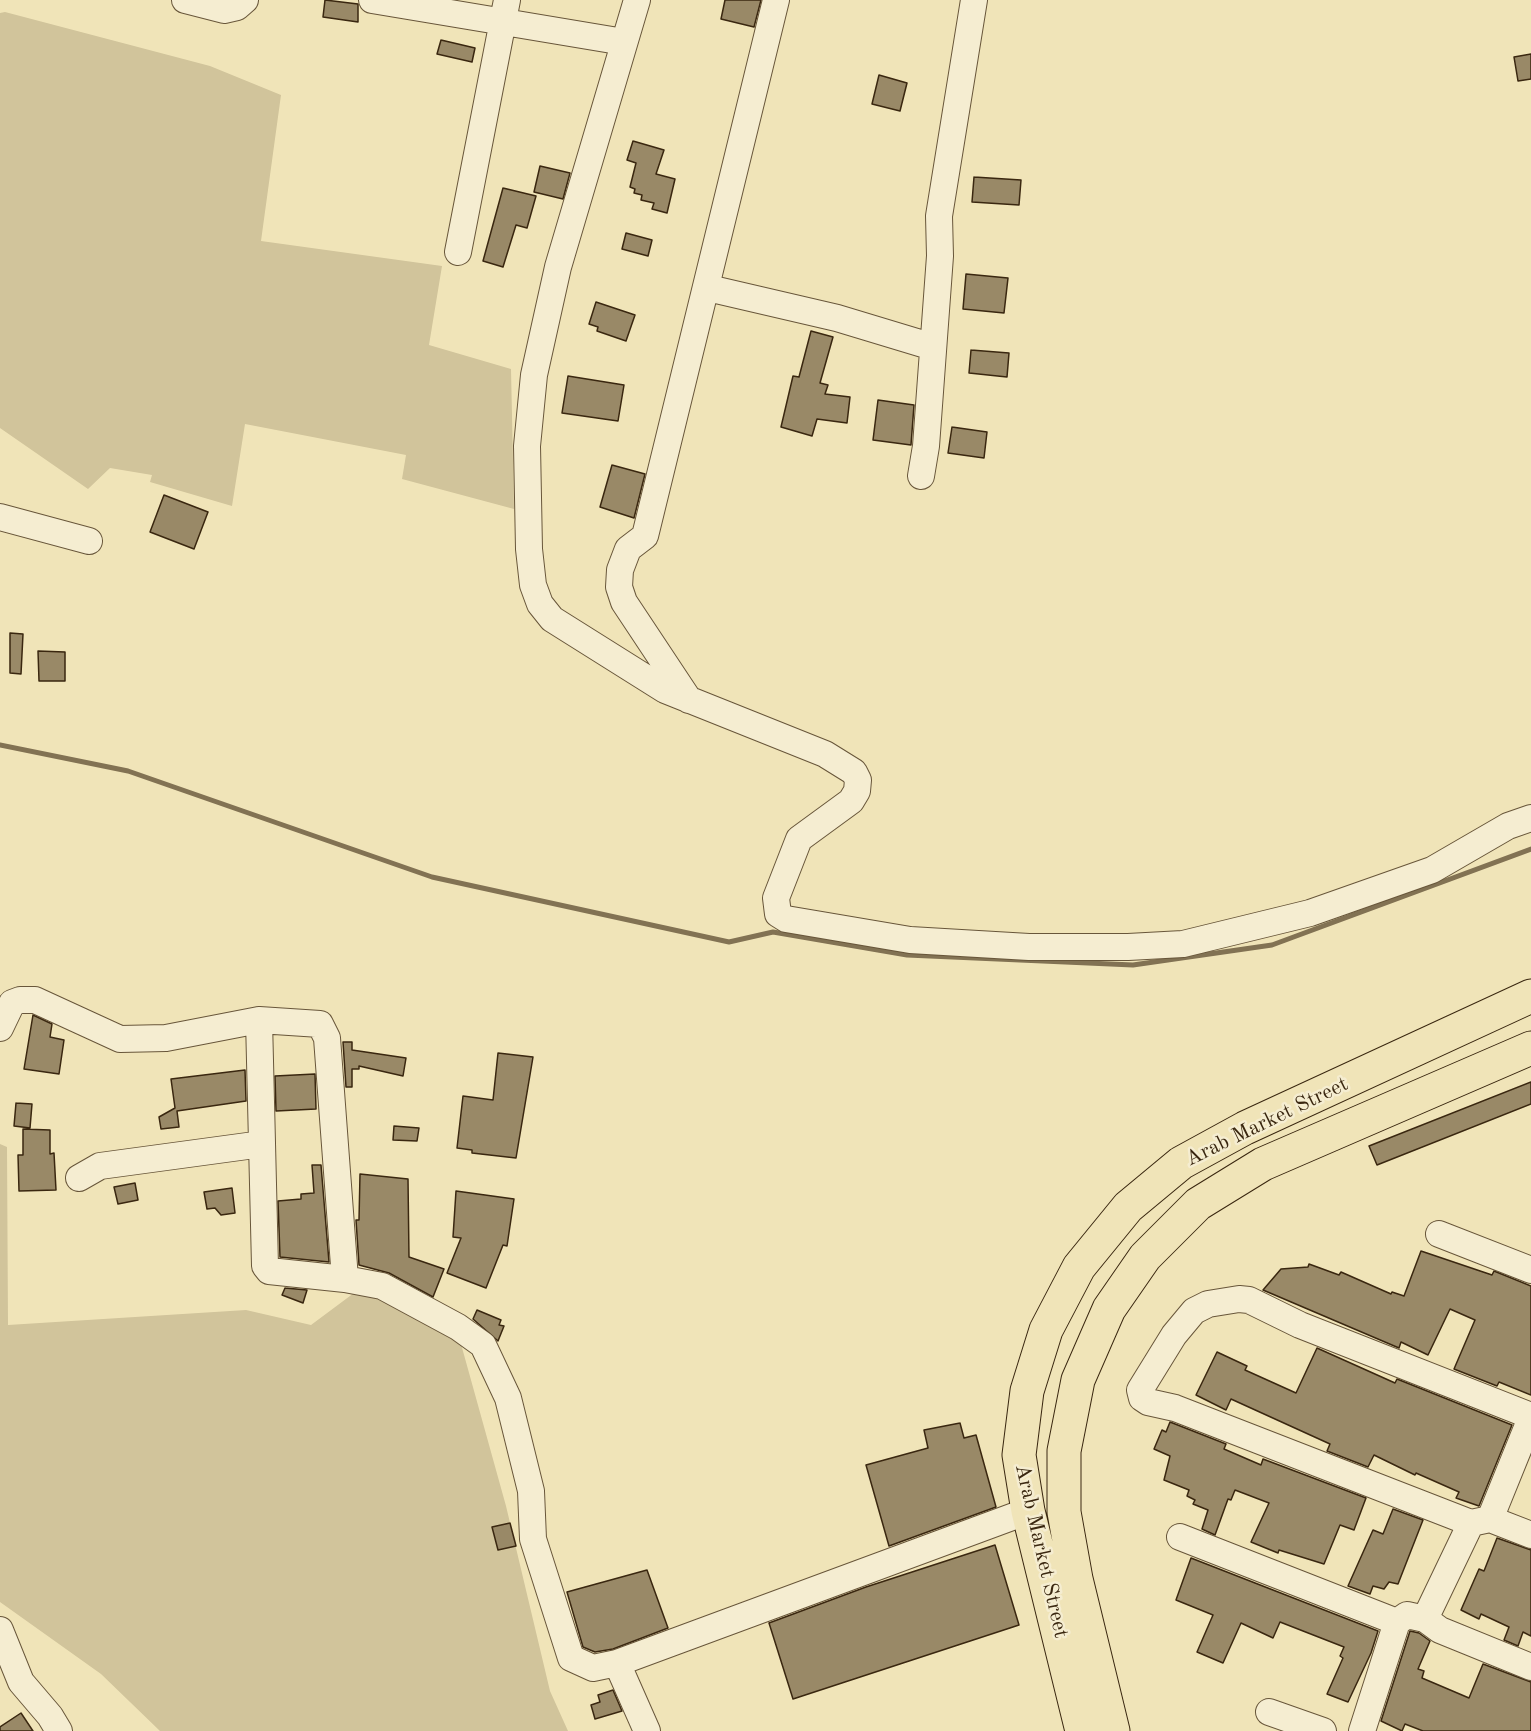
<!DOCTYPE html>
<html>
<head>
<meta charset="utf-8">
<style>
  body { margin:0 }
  canvas { display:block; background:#f0e4b8 }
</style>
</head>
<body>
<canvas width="1531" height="1731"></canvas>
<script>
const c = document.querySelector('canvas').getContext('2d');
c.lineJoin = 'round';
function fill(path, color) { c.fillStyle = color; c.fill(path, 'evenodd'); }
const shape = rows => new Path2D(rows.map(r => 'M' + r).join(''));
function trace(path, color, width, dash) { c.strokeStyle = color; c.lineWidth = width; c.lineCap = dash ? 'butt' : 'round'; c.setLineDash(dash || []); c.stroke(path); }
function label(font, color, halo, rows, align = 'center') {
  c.font = font + ' "Old Standard TT",serif'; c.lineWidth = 5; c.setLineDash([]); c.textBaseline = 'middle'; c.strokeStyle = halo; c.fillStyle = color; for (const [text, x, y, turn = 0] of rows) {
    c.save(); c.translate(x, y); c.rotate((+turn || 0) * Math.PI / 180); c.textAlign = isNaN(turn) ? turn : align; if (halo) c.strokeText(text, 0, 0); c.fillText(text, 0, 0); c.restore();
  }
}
const green = shape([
  [5,12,210,66,281,95,261,241,442,266,429,345,511,369,514,509,402,479,406,455,245,424,232,506,150,482,152,475,110,468,88,489,0,428,0,13],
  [0,1144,7,1147,8,1325,246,1310,311,1325,358,1290,382,1294,461,1344,506,1506,550,1691,568,1731,160,1731,101,1674,0,1602]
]);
const stream = shape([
  [0,745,128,771,432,877,729,942,773,932,907,955,1133,965,1272,945,1531,849]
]);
const building = shape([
  [325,0,358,4,358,22,323,17,325,0],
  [725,0,761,0,754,27,721,19,725,0],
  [441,40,475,48,472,62,437,54,441,40],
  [1531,54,1531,79,1518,81,1514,57,1531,54],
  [879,75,907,83,900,111,872,104,879,75],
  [633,141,664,150,656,174,675,179,667,213,652,209,654,203,641,200,642,195,634,193,635,189,630,187,636,163,627,160,633,141],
  [540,166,570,173,563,199,534,192,540,166],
  [974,177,1021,180,1019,205,972,202,974,177],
  [503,188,536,196,527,228,516,225,503,267,483,261,503,188],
  [626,233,652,240,648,256,622,249,626,233],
  [966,274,1008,278,1004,313,963,309,966,274],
  [596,302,635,315,626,341,597,331,598,327,589,324,596,302],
  [811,331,833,337,820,383,828,385,825,394,850,397,847,423,817,419,812,436,781,427,793,376,799,377,811,331],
  [971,350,1009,353,1007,377,969,373,971,350],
  [568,376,624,385,618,421,562,413,568,376],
  [878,400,914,405,911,445,873,440,878,400],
  [952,427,987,432,984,458,948,453,952,427],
  [612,465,645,474,634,518,600,507,612,465],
  [164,495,208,512,194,549,150,532,164,495],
  [10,633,23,634,21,674,10,673,10,633],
  [38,651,65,652,65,681,39,681,38,651],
  [33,1015,52,1024,50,1037,64,1040,59,1074,24,1069,33,1015],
  [343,1042,352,1042,352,1050,406,1058,403,1076,359,1066,359,1069,352,1069,352,1087,346,1087,343,1042],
  [498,1053,533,1057,516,1158,472,1153,472,1150,457,1148,463,1096,493,1100,498,1053],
  [245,1070,246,1101,177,1111,179,1127,161,1129,159,1117,175,1108,171,1079,245,1070],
  [315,1074,316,1109,276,1111,275,1076,315,1074],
  [1531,1082,1531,1104,1377,1165,1369,1146,1531,1082],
  [16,1103,32,1104,30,1128,14,1126,16,1103],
  [394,1126,419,1128,417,1141,393,1140,394,1126],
  [23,1129,50,1130,50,1154,54,1153,56,1190,19,1191,18,1155,23,1155,23,1129],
  [312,1165,321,1165,329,1262,280,1257,278,1201,301,1199,301,1194,314,1193,312,1165],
  [360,1174,408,1179,409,1257,444,1269,433,1297,389,1273,359,1265,356,1220,359,1220,360,1174],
  [135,1183,138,1200,118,1204,114,1187,135,1183],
  [232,1188,235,1213,221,1215,215,1208,207,1209,204,1192,232,1188],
  [456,1191,514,1199,507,1246,503,1245,486,1288,447,1273,461,1238,453,1237,456,1191],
  [1421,1251,1492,1275,1494,1271,1531,1286,1531,1395,1499,1382,1497,1386,1454,1369,1475,1320,1450,1309,1428,1355,1401,1342,1399,1348,1263,1290,1281,1269,1308,1267,1309,1264,1339,1275,1341,1272,1391,1294,1392,1292,1404,1296,1421,1251],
  [285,1288,307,1290,303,1303,282,1295,285,1288],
  [477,1310,501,1320,499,1325,504,1326,498,1341,473,1319,477,1310],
  [1317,1348,1395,1383,1397,1379,1512,1425,1479,1506,1456,1498,1459,1492,1416,1473,1415,1475,1374,1455,1368,1467,1327,1451,1330,1444,1231,1399,1226,1410,1196,1395,1217,1352,1247,1366,1245,1370,1296,1393,1317,1348],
  [1170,1422,1226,1444,1224,1449,1261,1465,1263,1459,1366,1498,1354,1530,1340,1525,1324,1564,1279,1550,1278,1553,1251,1542,1269,1503,1235,1490,1231,1500,1228,1499,1215,1535,1202,1529,1208,1510,1193,1504,1195,1500,1187,1496,1189,1490,1164,1480,1170,1456,1154,1449,1162,1430,1166,1432,1170,1422],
  [960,1423,964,1438,976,1435,996,1507,889,1546,866,1465,928,1448,924,1430,960,1423],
  [1393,1509,1423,1520,1398,1584,1389,1582,1384,1589,1373,1586,1370,1594,1348,1586,1373,1530,1383,1534,1393,1509],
  [510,1523,516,1546,498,1550,492,1527,510,1523],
  [1497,1538,1531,1550,1531,1636,1523,1632,1518,1646,1504,1640,1509,1627,1481,1614,1479,1619,1461,1610,1479,1569,1484,1571,1497,1538],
  [995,1545,1019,1625,793,1699,769,1623,866,1587,995,1545],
  [1191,1558,1378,1631,1371,1653,1348,1702,1327,1694,1343,1658,1340,1656,1344,1647,1280,1622,1273,1638,1241,1623,1223,1663,1197,1652,1213,1615,1176,1600,1191,1558],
  [647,1570,668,1628,613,1649,595,1652,583,1647,567,1592,647,1570],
  [1410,1631,1419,1633,1430,1641,1418,1669,1424,1671,1422,1678,1469,1698,1483,1664,1531,1682,1531,1731,1423,1731,1405,1724,1402,1731,1381,1721,1410,1631],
  [613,1690,622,1711,595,1719,591,1705,600,1702,598,1695,613,1690],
  [21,1713,33,1731,0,1731,0,1727,21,1713]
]);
const minor = shape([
  [185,0,224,10,237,7,245,0],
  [372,0,624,42],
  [637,0,558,267,534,375,527,446,529,549,533,585,540,604,552,619,665,690,825,754,854,772,858,780,857,791,851,801,799,839,776,898,778,914,786,919,910,940,1029,947,1128,947,1183,944,1310,913,1432,870,1508,826,1531,818],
  [458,252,507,0],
  [708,288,837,318,933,347],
  [921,476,926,446,940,256,939,216,974,0],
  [0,517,89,541],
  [689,700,624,602,619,587,620,570,628,549,645,536,776,0],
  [259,1020,265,1266,269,1271,345,1279,382,1286,458,1327,483,1345,508,1398,531,1491,533,1539,571,1658,593,1668,617,1663,1028,1511],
  [0,1028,12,1003,20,1000,35,1000,120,1039,166,1038,259,1020,320,1024,327,1038,345,1279],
  [79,1178,100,1166,262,1144],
  [1439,1234,1531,1270],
  [1531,1416,1300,1325,1249,1300,1239,1299,1208,1304,1194,1311,1174,1335,1140,1390,1142,1398,1148,1402,1175,1408,1471,1523,1490,1519,1531,1535],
  [1490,1519,1531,1418],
  [1180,1537,1397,1622,1407,1615,1425,1619,1440,1630,1531,1667],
  [1425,1619,1471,1523],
  [0,1630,21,1682,50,1716,59,1731],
  [617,1663,647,1731],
  [1269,1712,1323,1731],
  [1362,1731,1397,1622]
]);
const major = shape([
  [1082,1731,1028,1511,1019,1455,1027,1391,1046,1330,1079,1267,1128,1207,1181,1163,1245,1128,1531,996],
  [1113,1731,1076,1579,1064,1512,1064,1451,1078,1380,1109,1309,1145,1257,1198,1204,1263,1164,1531,1048]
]);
const streetNames = [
  ["Arab Market Street",1267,1122,-26],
  ["Arab Market Street",1041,1551,77]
];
fill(green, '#d1c49b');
trace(stream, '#827253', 5);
fill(building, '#998967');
trace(building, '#3a2710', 1.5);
trace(minor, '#68563a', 28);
trace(major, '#3a2710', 35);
trace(minor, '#f5edd1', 26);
trace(major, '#f0e4b8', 33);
label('21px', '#3a2710', '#f5edd1', streetNames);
</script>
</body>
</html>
